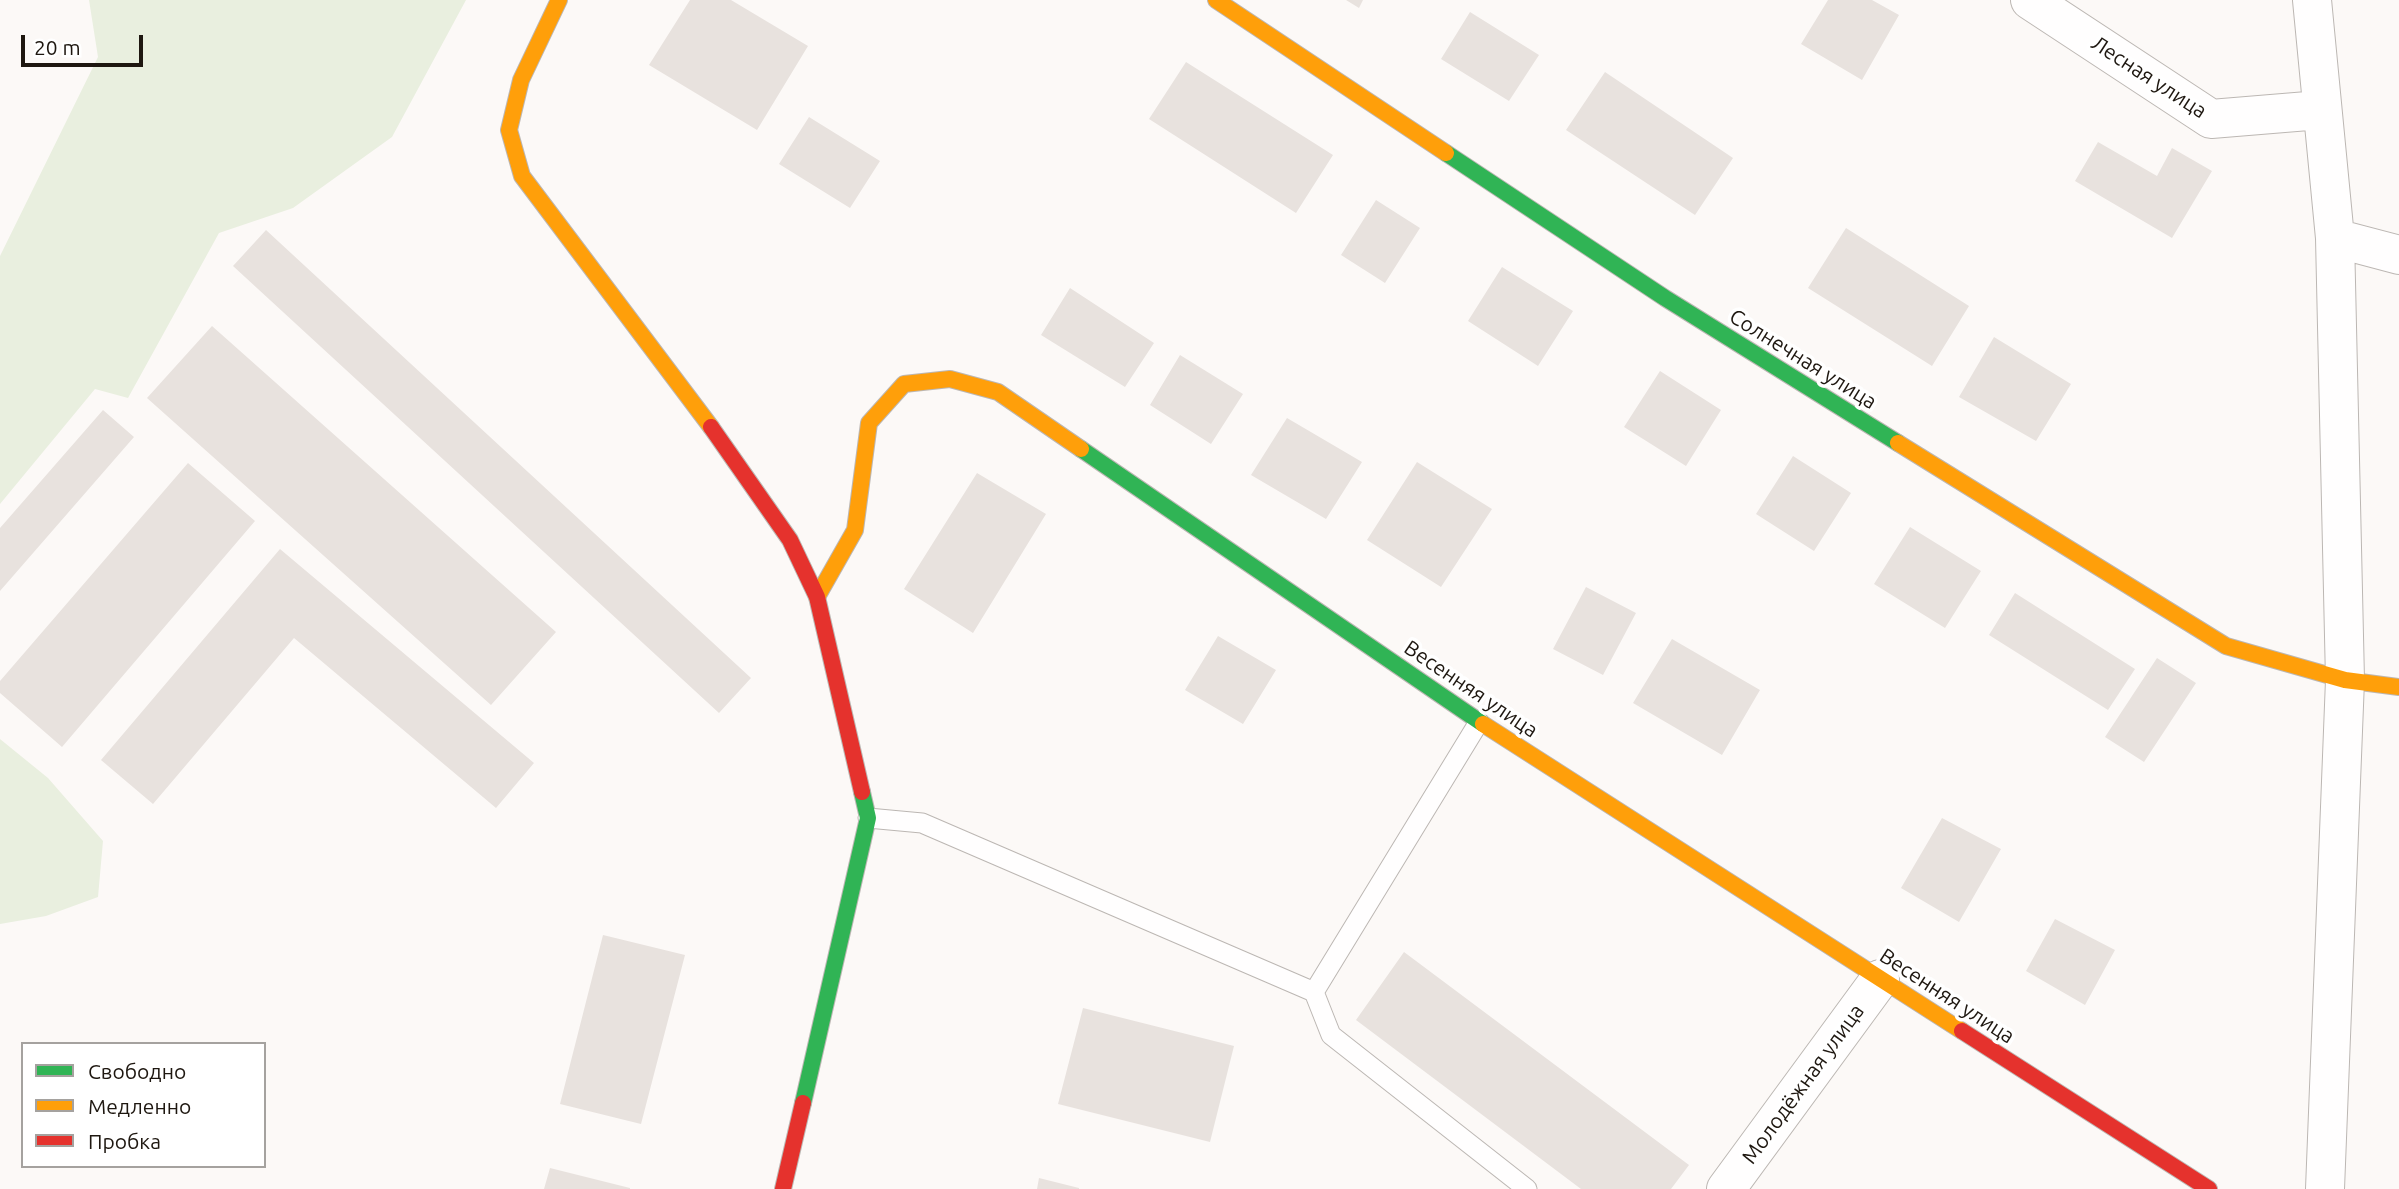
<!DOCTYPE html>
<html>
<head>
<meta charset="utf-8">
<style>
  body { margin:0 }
  #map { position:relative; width:2399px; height:1189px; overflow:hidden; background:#fcf9f7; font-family:Ubuntu,sans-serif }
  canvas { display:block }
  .legend { position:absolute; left:21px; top:1042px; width:245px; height:126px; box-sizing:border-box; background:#fff; border:2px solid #a5a29f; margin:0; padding:9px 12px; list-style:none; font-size:21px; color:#1e1710 }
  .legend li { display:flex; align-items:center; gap:14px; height:35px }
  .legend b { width:35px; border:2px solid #a5a29f }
  .scale { position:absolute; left:21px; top:35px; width:122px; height:32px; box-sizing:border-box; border:4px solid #1e1710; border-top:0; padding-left:9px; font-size:21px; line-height:24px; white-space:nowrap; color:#1e1710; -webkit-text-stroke:5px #fff; paint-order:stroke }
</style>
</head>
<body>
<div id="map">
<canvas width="2399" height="1189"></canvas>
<ul class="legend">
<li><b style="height:9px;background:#30b455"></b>Свободно</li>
<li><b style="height:9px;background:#ff9f0a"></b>Медленно</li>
<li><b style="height:9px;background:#e5322d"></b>Пробка</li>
</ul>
<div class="scale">20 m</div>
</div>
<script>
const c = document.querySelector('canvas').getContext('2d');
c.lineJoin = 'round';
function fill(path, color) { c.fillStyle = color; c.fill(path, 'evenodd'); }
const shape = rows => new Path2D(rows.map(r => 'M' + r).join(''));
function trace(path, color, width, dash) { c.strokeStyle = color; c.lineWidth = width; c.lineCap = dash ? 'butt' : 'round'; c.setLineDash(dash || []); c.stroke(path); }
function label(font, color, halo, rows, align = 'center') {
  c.font = font + ' Ubuntu,sans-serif'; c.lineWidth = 7; c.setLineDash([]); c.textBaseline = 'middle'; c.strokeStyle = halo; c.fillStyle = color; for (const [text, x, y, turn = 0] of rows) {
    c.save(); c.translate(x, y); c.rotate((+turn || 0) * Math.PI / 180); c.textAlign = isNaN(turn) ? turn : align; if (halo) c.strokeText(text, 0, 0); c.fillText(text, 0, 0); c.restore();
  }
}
const green = shape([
  [89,0,466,0,392,137,293,208,219,233,128,398,95,389,0,504,0,256,98,57],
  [0,739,48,778,103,841,98,897,46,916,0,924]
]);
const building = shape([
  [690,0,731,0,808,46,757,130,649,65],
  [1346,0,1363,0,1359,8],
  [1828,0,1872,0,1899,15,1862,80,1801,44],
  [1470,12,1539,55,1509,101,1441,59],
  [1186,62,1333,155,1296,213,1149,119],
  [1605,72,1733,158,1695,215,1566,130],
  [809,117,880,161,850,208,779,164],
  [2098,142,2157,176,2172,148,2212,171,2172,238,2075,181],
  [1376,200,1420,228,1385,283,1341,255],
  [1846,228,1969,306,1932,366,1808,288],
  [266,230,751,678,719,713,233,266],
  [1502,267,1573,311,1538,366,1468,321],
  [1070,288,1154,343,1125,387,1041,335],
  [212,326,556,632,491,705,147,398],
  [1994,337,2071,384,2036,441,1959,397],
  [1180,355,1243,394,1211,444,1150,405],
  [1660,371,1721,410,1686,466,1624,427],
  [103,410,134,437,0,591,0,528],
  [1287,418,1362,462,1326,519,1251,475],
  [1793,456,1851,493,1814,551,1756,514],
  [1417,462,1492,509,1441,587,1367,540],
  [188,463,255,521,62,747,0,693,0,681],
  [977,473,1046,514,973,633,904,589],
  [1910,527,1981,571,1945,628,1874,584],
  [280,549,534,763,496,808,294,638,153,804,101,760],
  [1586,587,1636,613,1603,675,1553,649],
  [2015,593,2135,669,2108,710,1989,635],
  [1218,636,1276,670,1243,724,1185,690],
  [1672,639,1760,690,1722,755,1633,703],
  [2157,658,2196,683,2144,762,2105,737],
  [1942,818,2001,849,1959,922,1901,888],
  [2055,919,2115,950,2085,1005,2026,971],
  [603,935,685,955,641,1124,560,1104],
  [1404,952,1689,1165,1671,1189,1581,1189,1356,1020],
  [1083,1008,1234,1046,1210,1142,1058,1104],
  [550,1168,630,1188,630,1189,544,1189],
  [1039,1178,1079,1188,1079,1189,1037,1189]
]);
const lane = shape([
  [868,818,922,823,1314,992,1331,1035,1527,1189],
  [1314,992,1479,722]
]);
const street = shape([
  [2030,0,2211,119,2320,110],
  [2312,0,2335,238,2345,680,2325,1189],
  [2335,238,2399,255],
  [1726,1189,1880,979]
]);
const fast = shape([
  [1446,153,1665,298,1898,443],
  [1081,449,1483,724],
  [803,1103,868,818,862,792]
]);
const slow = shape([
  [559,0,521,80,509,130,522,176,711,427],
  [1216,0,1446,153],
  [1898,443,2226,646,2345,680,2399,687],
  [817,597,855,530,869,423,904,384,950,379,998,392,1081,449],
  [1483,724,1962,1031]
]);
const jam = shape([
  [711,427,790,540,817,597,862,792],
  [1962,1031,2209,1189],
  [783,1189,803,1103]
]);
const streetNames = [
  ["Лесная улица",2149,77,33],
  ["Солнечная улица",1803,359,32],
  ["Весенняя улица",1471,689,34],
  ["Весенняя улица",1947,996,33],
  ["Молодёжная улица",1803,1084,-54]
];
fill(green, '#e9efdf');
fill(building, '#e8e2de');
trace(lane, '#bcb7b3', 21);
trace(street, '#bcb7b3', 40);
trace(fast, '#bcb7b3', 18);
trace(slow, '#bcb7b3', 18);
trace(jam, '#bcb7b3', 18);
trace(lane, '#fffefe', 19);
trace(street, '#fffefe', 38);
trace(fast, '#30b455', 16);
trace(slow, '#ff9f0a', 16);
trace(jam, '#e5322d', 16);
label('21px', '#1e1710', '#fff', streetNames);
</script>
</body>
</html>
